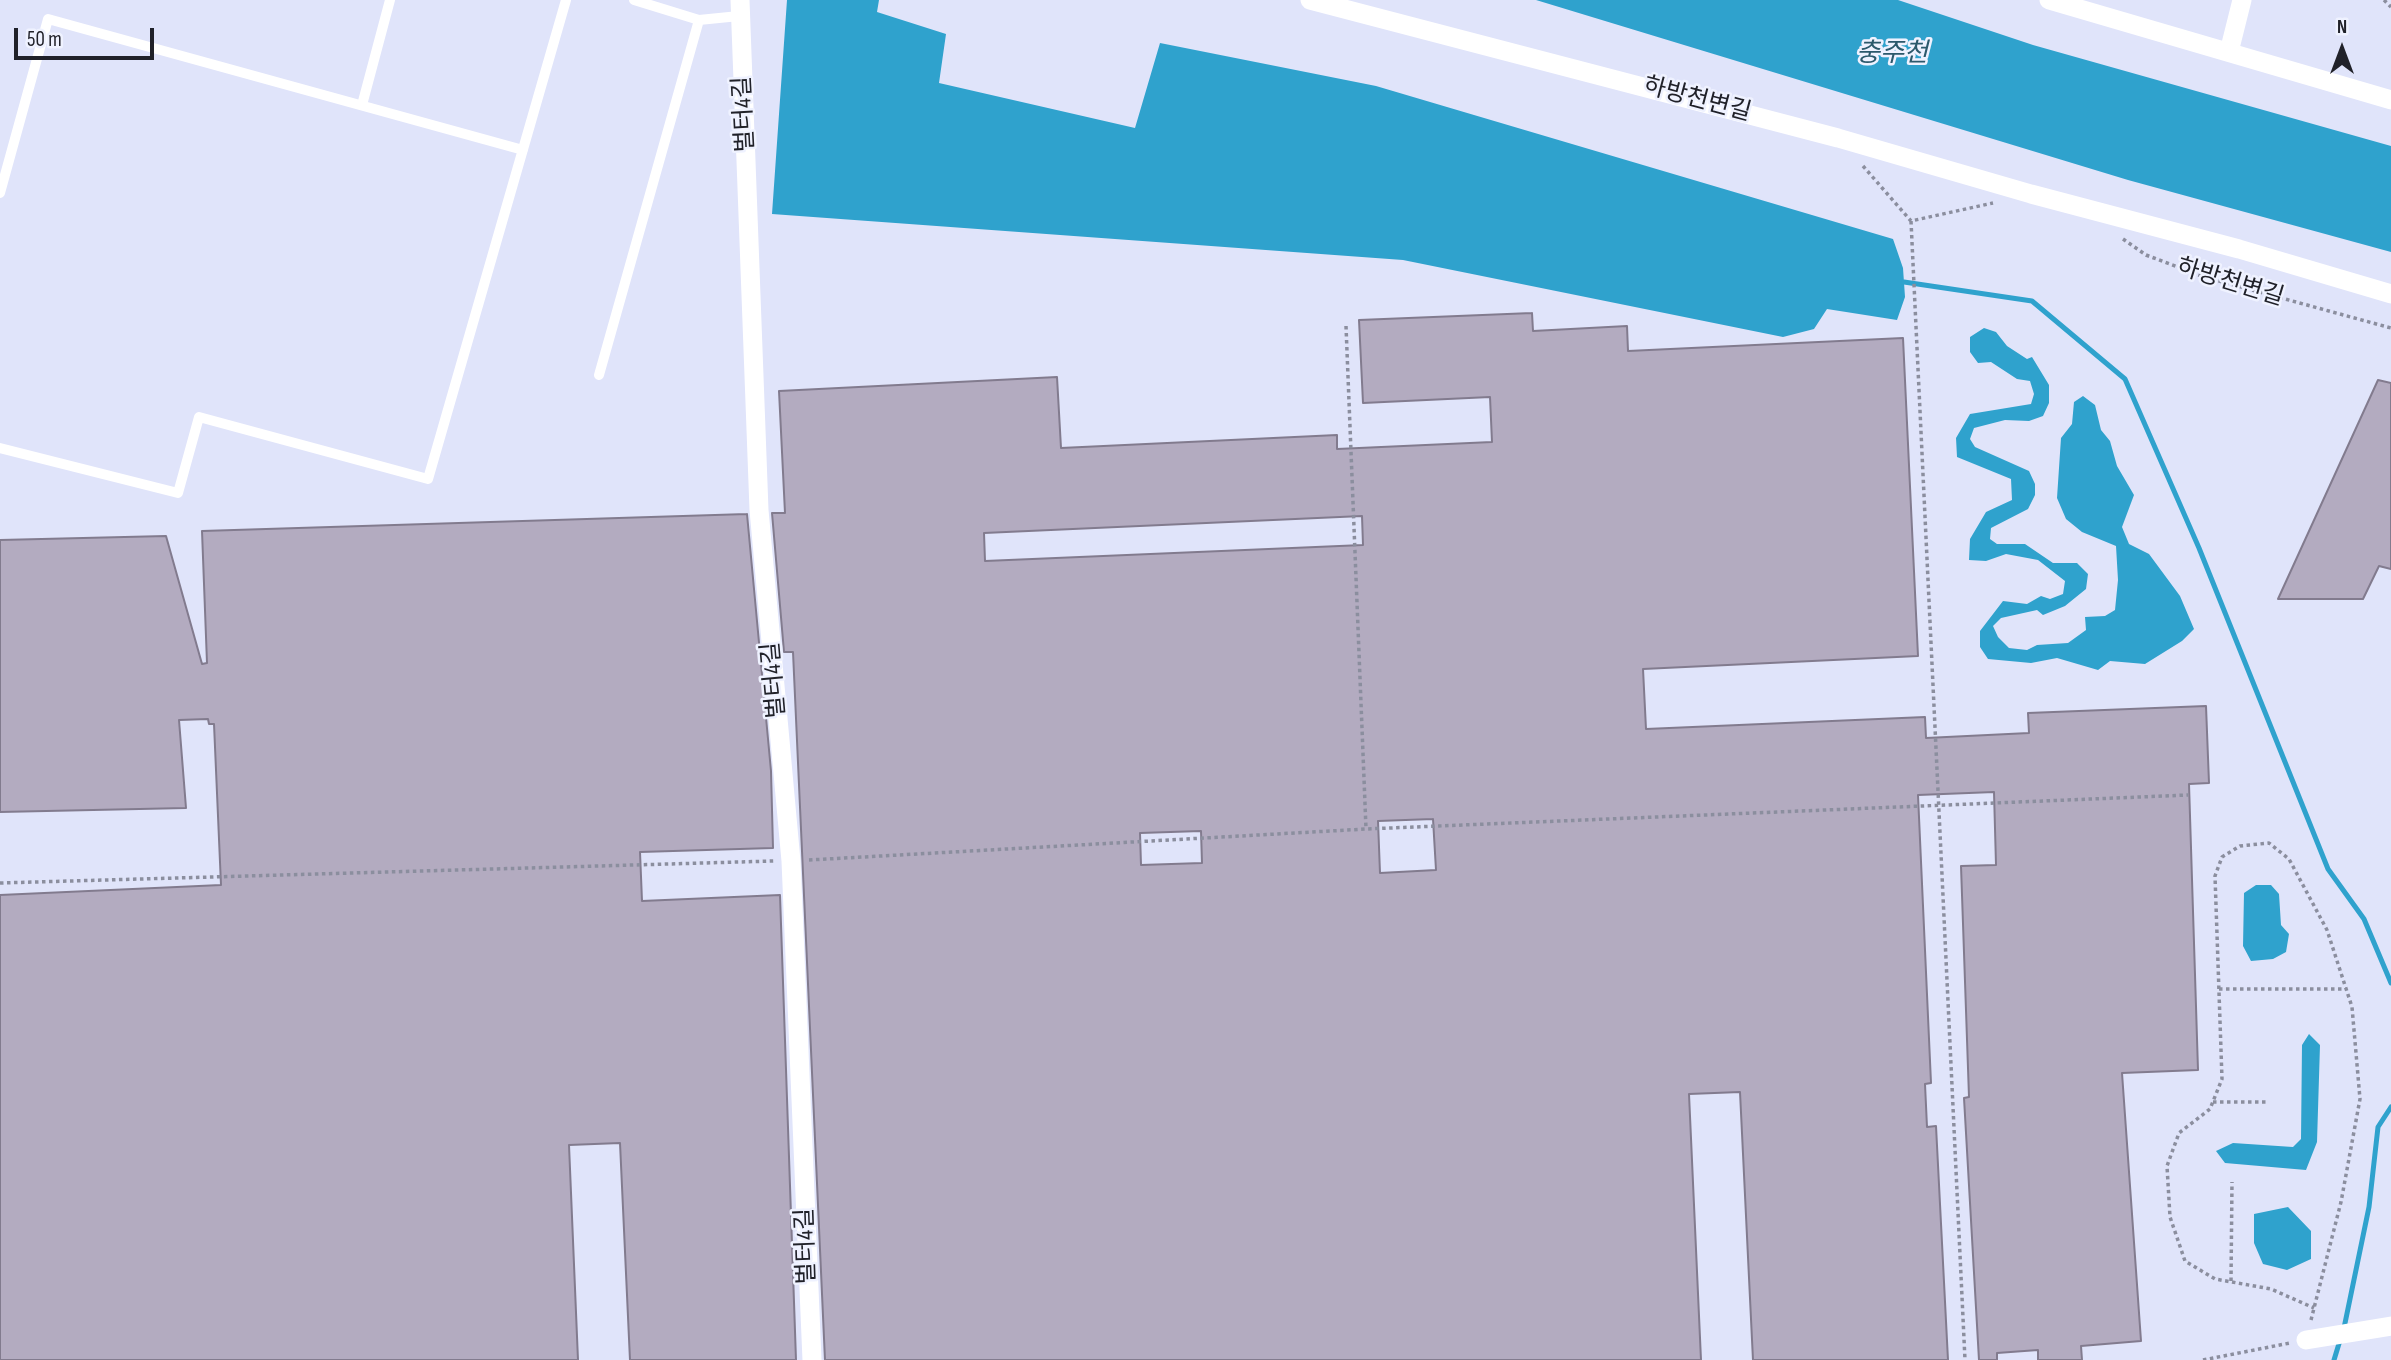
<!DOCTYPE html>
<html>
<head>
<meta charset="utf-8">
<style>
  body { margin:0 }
  #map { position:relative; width:2391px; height:1360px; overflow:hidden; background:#e0e4fa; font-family:"Sofia Sans Condensed",sans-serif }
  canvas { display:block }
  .north { position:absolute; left:2307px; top:14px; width:70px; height:70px; -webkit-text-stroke:5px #eff2ff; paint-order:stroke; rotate:0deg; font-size:19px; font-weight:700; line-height:28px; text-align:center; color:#202129 }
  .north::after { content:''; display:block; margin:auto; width:24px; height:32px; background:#202129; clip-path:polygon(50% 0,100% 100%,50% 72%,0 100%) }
  .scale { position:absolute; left:14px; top:28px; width:140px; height:32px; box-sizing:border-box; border:4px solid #202129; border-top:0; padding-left:9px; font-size:21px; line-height:24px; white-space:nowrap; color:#202129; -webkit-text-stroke:5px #eff2ff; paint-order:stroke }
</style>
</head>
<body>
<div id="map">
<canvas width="2391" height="1360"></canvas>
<div class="north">N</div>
<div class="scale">50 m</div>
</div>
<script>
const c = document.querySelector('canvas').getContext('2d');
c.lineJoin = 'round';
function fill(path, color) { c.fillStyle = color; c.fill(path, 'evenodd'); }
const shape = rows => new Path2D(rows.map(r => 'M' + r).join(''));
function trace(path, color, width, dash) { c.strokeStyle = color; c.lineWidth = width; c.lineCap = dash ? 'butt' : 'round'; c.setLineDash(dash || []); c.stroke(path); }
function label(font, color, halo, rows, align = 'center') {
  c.font = font + ' "Sofia Sans Condensed","Noto Sans KR",sans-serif'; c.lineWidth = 5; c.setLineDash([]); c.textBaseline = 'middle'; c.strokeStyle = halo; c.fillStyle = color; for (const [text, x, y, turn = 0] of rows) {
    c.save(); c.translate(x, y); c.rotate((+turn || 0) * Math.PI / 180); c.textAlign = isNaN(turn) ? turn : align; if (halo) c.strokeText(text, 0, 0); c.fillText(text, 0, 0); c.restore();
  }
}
const water = shape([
  [787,0,879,0,877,12,946,34,939,83,1135,128,1160,43,1376,86,1893,239,1903,268,1905,297,1897,320,1827,309,1814,329,1783,337,1403,260,772,214],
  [1536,0,1898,0,2033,45,2391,146,2391,252,2128,180],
  [1984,328,1996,332,2007,346,2027,359,2032,357,2049,385,2049,403,2043,416,2029,421,2005,420,1974,428,1970,439,1975,447,2029,471,2035,484,2035,495,2028,509,1991,528,1990,539,1997,544,2025,544,2053,563,2077,563,2088,574,2086,589,2065,606,2043,615,2037,610,2001,618,1993,626,1998,637,2009,648,2027,650,2037,645,2068,643,2086,630,2085,617,2105,616,2115,610,2118,580,2116,546,2082,532,2066,519,2057,498,2061,438,2072,424,2074,402,2083,396,2095,405,2101,430,2110,441,2117,466,2134,495,2122,527,2129,544,2149,554,2180,596,2194,629,2182,641,2145,664,2110,661,2098,670,2057,658,2031,663,1988,659,1980,647,1980,631,2003,601,2027,604,2041,596,2050,599,2063,594,2065,581,2038,560,2006,554,1986,561,1969,560,1970,539,1986,512,2012,500,2011,479,1957,457,1956,438,1970,414,2031,404,2034,394,2030,381,2017,379,1991,362,1978,363,1970,352,1970,337],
  [2256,885,2271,885,2279,894,2281,925,2289,934,2286,952,2273,959,2251,961,2243,946,2244,893],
  [2309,1034,2320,1045,2317,1142,2306,1170,2225,1163,2216,1151,2233,1143,2293,1147,2301,1139,2302,1045],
  [2288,1207,2311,1231,2311,1259,2287,1270,2263,1264,2254,1243,2254,1214]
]);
const stream = shape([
  [1904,282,2032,301,2125,379,2199,548,2328,869,2364,919,2391,983],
  [2344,1328,2369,1207,2378,1127,2391,1107],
  [2334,1360,2341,1337]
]);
const building = shape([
  [1532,313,1533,331,1627,326,1628,351,1903,338,1918,656,1643,669,1646,729,1925,717,1926,738,2029,733,2028,713,2206,706,2209,783,2189,784,2198,1070,2122,1073,2141,1341,2081,1346,2082,1360,2038,1360,2038,1350,1997,1353,1997,1360,1979,1360,1964,1098,1969,1097,1961,866,1996,865,1994,792,1918,795,1931,1083,1925,1084,1927,1127,1936,1126,1948,1360,1753,1360,1740,1092,1689,1094,1701,1360,825,1360,793,652,784,652,772,513,785,513,779,391,1057,377,1061,448,1337,435,1337,449,1492,442,1490,397,1363,403,1359,320,1532,313],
  [1362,516,1363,545,985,561,984,533,1362,516],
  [1433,819,1436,870,1380,873,1378,821,1433,819],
  [1201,831,1202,863,1141,865,1140,833,1201,831],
  [2378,380,2391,383,2391,569,2379,566,2363,599,2278,599,2378,380],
  [747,514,771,771,773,848,640,852,642,901,780,895,796,1360,630,1360,620,1143,569,1145,578,1360,0,1360,0,895,221,885,214,724,209,724,208,719,179,720,186,808,0,812,0,540,166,536,202,664,207,663,202,531,747,514]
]);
const path = shape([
  [2384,0,2391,7],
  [1863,166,1911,221,1993,203],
  [1911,221,1965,1360],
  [2123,239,2146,255,2201,276,2391,328],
  [1346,326,1366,829],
  [809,860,1366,829,2188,795],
  [0,883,774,861],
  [2219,989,2346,989],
  [2213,1102,2269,1102],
  [2231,1281,2232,1182],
  [2311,1320,2341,1202,2360,1099,2352,1007,2327,930,2289,859,2269,843,2240,846,2222,857,2215,876,2222,1079,2210,1109,2179,1133,2167,1166,2170,1217,2185,1261,2215,1279,2271,1289,2314,1308],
  [2203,1360,2290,1343]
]);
const lane = shape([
  [634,0,699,20,739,16],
  [362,105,390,0],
  [0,193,48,19,523,150],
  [599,375,699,20],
  [0,448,178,493,199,417,428,479,566,0]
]);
const street = shape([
  [740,0,759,510,791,861,812,1360],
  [1310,0,1838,138,2031,194,2239,249,2391,294],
  [2049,0,2391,100],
  [2229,52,2242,0],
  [2306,1340,2391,1326]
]);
const streetNames = [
  ["하방천변길",1697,100,15],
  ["벌터4길",745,114,-93],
  ["하방천변길",2230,283,17],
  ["벌터4길",775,680,-95],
  ["벌터4길",807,1246,-92]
];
const waterNames = [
  ["충주천",1892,54]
];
fill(water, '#2fa2cd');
trace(stream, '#2fa2cd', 5);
fill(building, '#b3abc0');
trace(building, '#827b8e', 2);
trace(path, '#8b8e9e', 3.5, [3.5, 3.5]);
trace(lane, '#fff', 10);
trace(street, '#fff', 19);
label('24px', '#202129', '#eff2ff', streetNames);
label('italic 26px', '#2c596c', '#eff2ff', waterNames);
</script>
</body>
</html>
